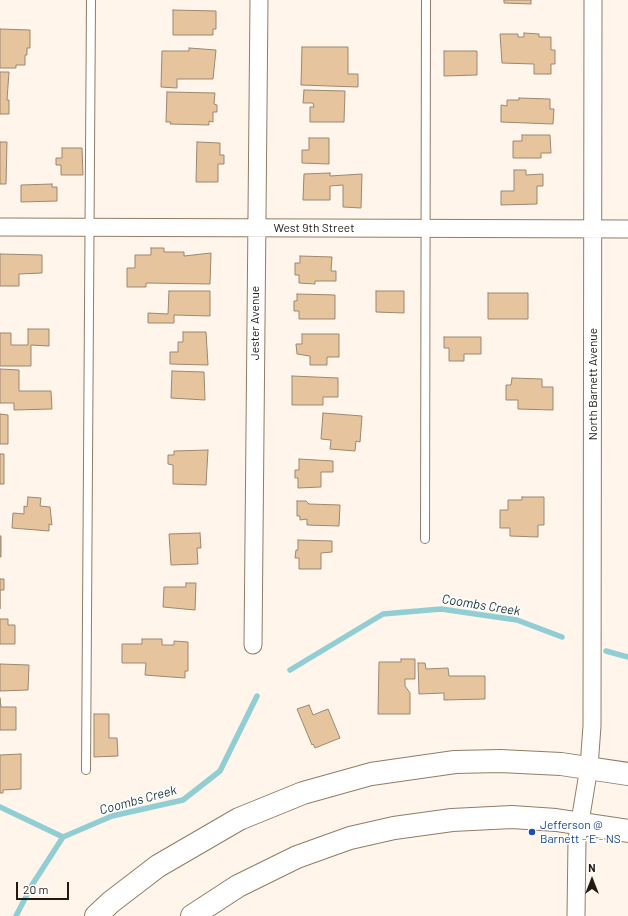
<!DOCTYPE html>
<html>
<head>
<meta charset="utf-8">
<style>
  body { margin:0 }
  #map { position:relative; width:628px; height:916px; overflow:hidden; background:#fff5eb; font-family:Barlow,sans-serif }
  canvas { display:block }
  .north { position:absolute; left:572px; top:860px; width:40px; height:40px; -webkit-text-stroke:3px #fff; paint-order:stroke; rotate:0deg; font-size:11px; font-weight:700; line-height:16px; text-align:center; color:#231b12 }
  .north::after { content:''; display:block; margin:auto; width:14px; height:18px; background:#231b12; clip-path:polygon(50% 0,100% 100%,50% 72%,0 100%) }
  .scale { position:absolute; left:16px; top:882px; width:53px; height:18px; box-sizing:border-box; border:2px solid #231b12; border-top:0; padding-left:5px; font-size:12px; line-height:14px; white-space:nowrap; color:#231b12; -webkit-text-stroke:3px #fff; paint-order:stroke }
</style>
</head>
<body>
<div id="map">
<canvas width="628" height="916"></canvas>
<div class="north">N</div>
<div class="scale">20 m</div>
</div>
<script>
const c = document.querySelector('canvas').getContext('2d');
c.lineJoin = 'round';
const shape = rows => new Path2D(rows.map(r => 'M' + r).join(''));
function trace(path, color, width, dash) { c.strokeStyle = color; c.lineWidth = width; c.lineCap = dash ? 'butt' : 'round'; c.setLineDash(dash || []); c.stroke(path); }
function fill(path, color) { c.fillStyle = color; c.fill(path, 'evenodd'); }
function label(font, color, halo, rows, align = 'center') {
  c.font = font + ' Barlow,sans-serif'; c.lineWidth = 3; c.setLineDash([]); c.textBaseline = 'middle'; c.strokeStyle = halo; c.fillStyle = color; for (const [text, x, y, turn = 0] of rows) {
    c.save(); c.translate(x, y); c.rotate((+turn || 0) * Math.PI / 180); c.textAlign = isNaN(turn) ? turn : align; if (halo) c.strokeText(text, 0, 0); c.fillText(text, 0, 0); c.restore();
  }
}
const stream = shape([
  [606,651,628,657],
  [290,670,383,614,441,609,517,620,562,637],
  [0,807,63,837],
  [16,916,32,885,63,837,112,816,183,800,220,771,257,696]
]);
const building = shape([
  [504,0,531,0,531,4,504,3,504,0],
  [173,10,216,11,216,29,213,29,213,35,173,35,173,10],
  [0,29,30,30,30,48,27,48,27,55,25,55,25,65,16,65,16,68,0,68,0,29],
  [524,33,539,34,539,37,551,37,551,50,555,50,555,64,551,64,551,74,534,74,534,64,502,63,500,34,518,34,518,37,524,37,524,33],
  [302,47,348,47,348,74,358,74,358,87,301,85,302,47],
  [189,48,216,50,213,79,177,79,177,88,161,87,162,51,189,51,189,48],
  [444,51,477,51,477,75,444,76,444,51],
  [0,72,9,72,7,100,9,100,9,114,0,114,0,72],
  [304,90,345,91,344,122,310,122,310,107,314,107,313,103,303,103,304,90],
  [167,92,215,93,214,104,217,105,217,112,213,112,213,122,209,121,209,125,170,124,171,122,166,122,167,92],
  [519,98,550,99,550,109,554,109,553,124,501,122,501,105,507,106,507,100,519,100,519,98],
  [522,135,550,135,551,153,541,153,541,158,513,158,513,141,522,141,522,135],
  [309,138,329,138,329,164,302,163,302,150,309,150,309,138],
  [0,142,7,142,6,184,0,184,0,142],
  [197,142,220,143,220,155,224,155,224,164,218,164,218,182,196,182,197,142],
  [62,148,82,148,83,175,61,175,61,165,56,165,56,158,62,158,62,148],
  [514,170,526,170,526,175,543,174,543,186,537,186,537,204,501,205,501,191,514,191,514,170],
  [330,173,330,176,362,174,361,208,343,207,343,185,330,186,330,200,303,200,304,174,330,173],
  [52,184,52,187,57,187,57,201,21,202,21,185,52,184],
  [151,248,164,248,164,252,184,252,184,256,211,253,210,284,146,283,146,287,127,287,127,268,135,268,135,255,151,255,151,248],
  [0,254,42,255,42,273,19,274,19,286,0,286,0,254],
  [300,256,332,257,331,271,336,271,336,281,315,281,315,284,299,283,299,275,295,275,295,263,300,263,300,256],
  [169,291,210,291,210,316,174,315,174,323,148,323,148,313,168,314,169,291],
  [376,291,404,291,404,313,376,312,376,291],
  [488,293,528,293,528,319,488,319,488,293],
  [297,294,335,295,335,319,299,319,299,311,294,311,294,301,297,301,297,294],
  [28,329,49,329,49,346,31,345,31,366,0,366,0,333,11,333,11,345,28,345,28,329],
  [183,332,206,332,208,365,170,364,170,352,178,352,178,342,183,342,183,332],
  [302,334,339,334,339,357,327,357,327,365,310,365,310,356,297,354,296,344,302,344,302,334],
  [444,337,481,337,481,354,464,354,464,361,449,361,449,348,444,348,444,337],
  [0,369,19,370,19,391,51,391,52,409,14,410,14,403,0,403,0,369],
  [172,371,204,372,205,400,171,398,172,371],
  [292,376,338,378,338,397,323,397,323,405,292,405,292,376],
  [512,378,542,379,542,387,553,387,553,410,518,409,518,400,506,400,506,385,511,385,512,378],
  [323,413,362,416,360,442,356,441,355,451,330,449,331,440,321,439,323,413],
  [0,414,8,415,8,444,0,444,0,414],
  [208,450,206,485,173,484,173,465,168,464,168,455,174,455,174,451,208,450],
  [0,454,4,454,4,484,0,484,0,454],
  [299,459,333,461,333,472,321,472,321,487,298,488,298,478,295,478,295,470,299,470,299,459],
  [28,497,41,498,40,506,50,507,52,525,49,524,49,531,12,528,13,513,24,514,24,506,27,507,28,497],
  [522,497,544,497,544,525,538,525,538,537,510,536,510,528,500,528,500,510,508,510,508,500,522,500,522,497],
  [297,501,306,501,309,504,340,505,339,526,307,525,307,519,300,520,300,516,297,516,297,501],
  [200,533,201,548,197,548,198,564,171,565,169,534,200,533],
  [0,536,1,536,1,557,0,557,0,536],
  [298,540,332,541,332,552,321,553,321,569,299,569,299,558,295,558,296,550,298,550,298,540],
  [0,579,4,579,4,590,0,590,0,609,0,579],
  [186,583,196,583,195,610,163,607,164,587,186,587,186,583],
  [0,619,8,619,8,625,15,625,15,644,0,644,0,619],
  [142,639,162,639,162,645,174,645,174,641,188,642,188,671,185,671,185,678,145,675,146,663,122,663,122,644,142,644,142,639],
  [401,659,415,659,415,679,405,679,405,686,410,693,410,714,378,714,379,662,401,662,401,659],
  [418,663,425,663,426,669,448,668,449,676,485,676,485,699,444,700,444,693,419,694,418,663],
  [0,664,29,665,28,690,0,691,0,664],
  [0,698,1,707,16,707,16,730,0,730,0,698],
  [309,705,313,715,328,709,340,738,315,748,313,744,312,745,297,709,309,705],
  [94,714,109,714,109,738,117,738,118,756,94,757,94,714],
  [21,754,21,789,3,790,3,793,0,793,0,755,21,754]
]);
const service = shape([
  [425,539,426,0],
  [86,770,91,0]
]);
const minor = shape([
  [0,227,628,229],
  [253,645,259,0],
  [576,916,577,840,589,767,592,726,593,0]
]);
const secondary = shape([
  [96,916,111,902,158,866,239,819,303,793,371,774,455,762,500,761,561,764,628,774],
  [192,916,238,886,297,857,350,838,394,828,452,820,512,817,556,820,628,831]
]);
const markers = [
  [532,832,4,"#1a4fb4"]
];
const streetNames = [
  ["West 9th Street",314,228],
  ["Jester Avenue",255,323,-90],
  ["North Barnett Avenue",593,384,-90]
];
const transitNames = [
  ["Jefferson @",540,825],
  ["Barnett - E - NS",540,839]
];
const waterNames = [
  ["Coombs Creek",481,605,9],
  ["Coombs Creek",138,800,-15]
];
trace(stream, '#90ced4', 5.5);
fill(building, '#e6c49e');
trace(building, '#9d8770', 1);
trace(service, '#917c65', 10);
trace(minor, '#917c65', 19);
trace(secondary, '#917c65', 24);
trace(service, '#fff', 8);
trace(minor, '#fff', 17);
trace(secondary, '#fff', 22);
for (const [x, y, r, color] of markers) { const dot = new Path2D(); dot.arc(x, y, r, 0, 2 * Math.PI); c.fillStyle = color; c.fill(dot); trace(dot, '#fff', 1.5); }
label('12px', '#231b12', '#fff', streetNames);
label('12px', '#164399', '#fff', transitNames, 'left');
label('italic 13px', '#173639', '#fff', waterNames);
</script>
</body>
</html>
